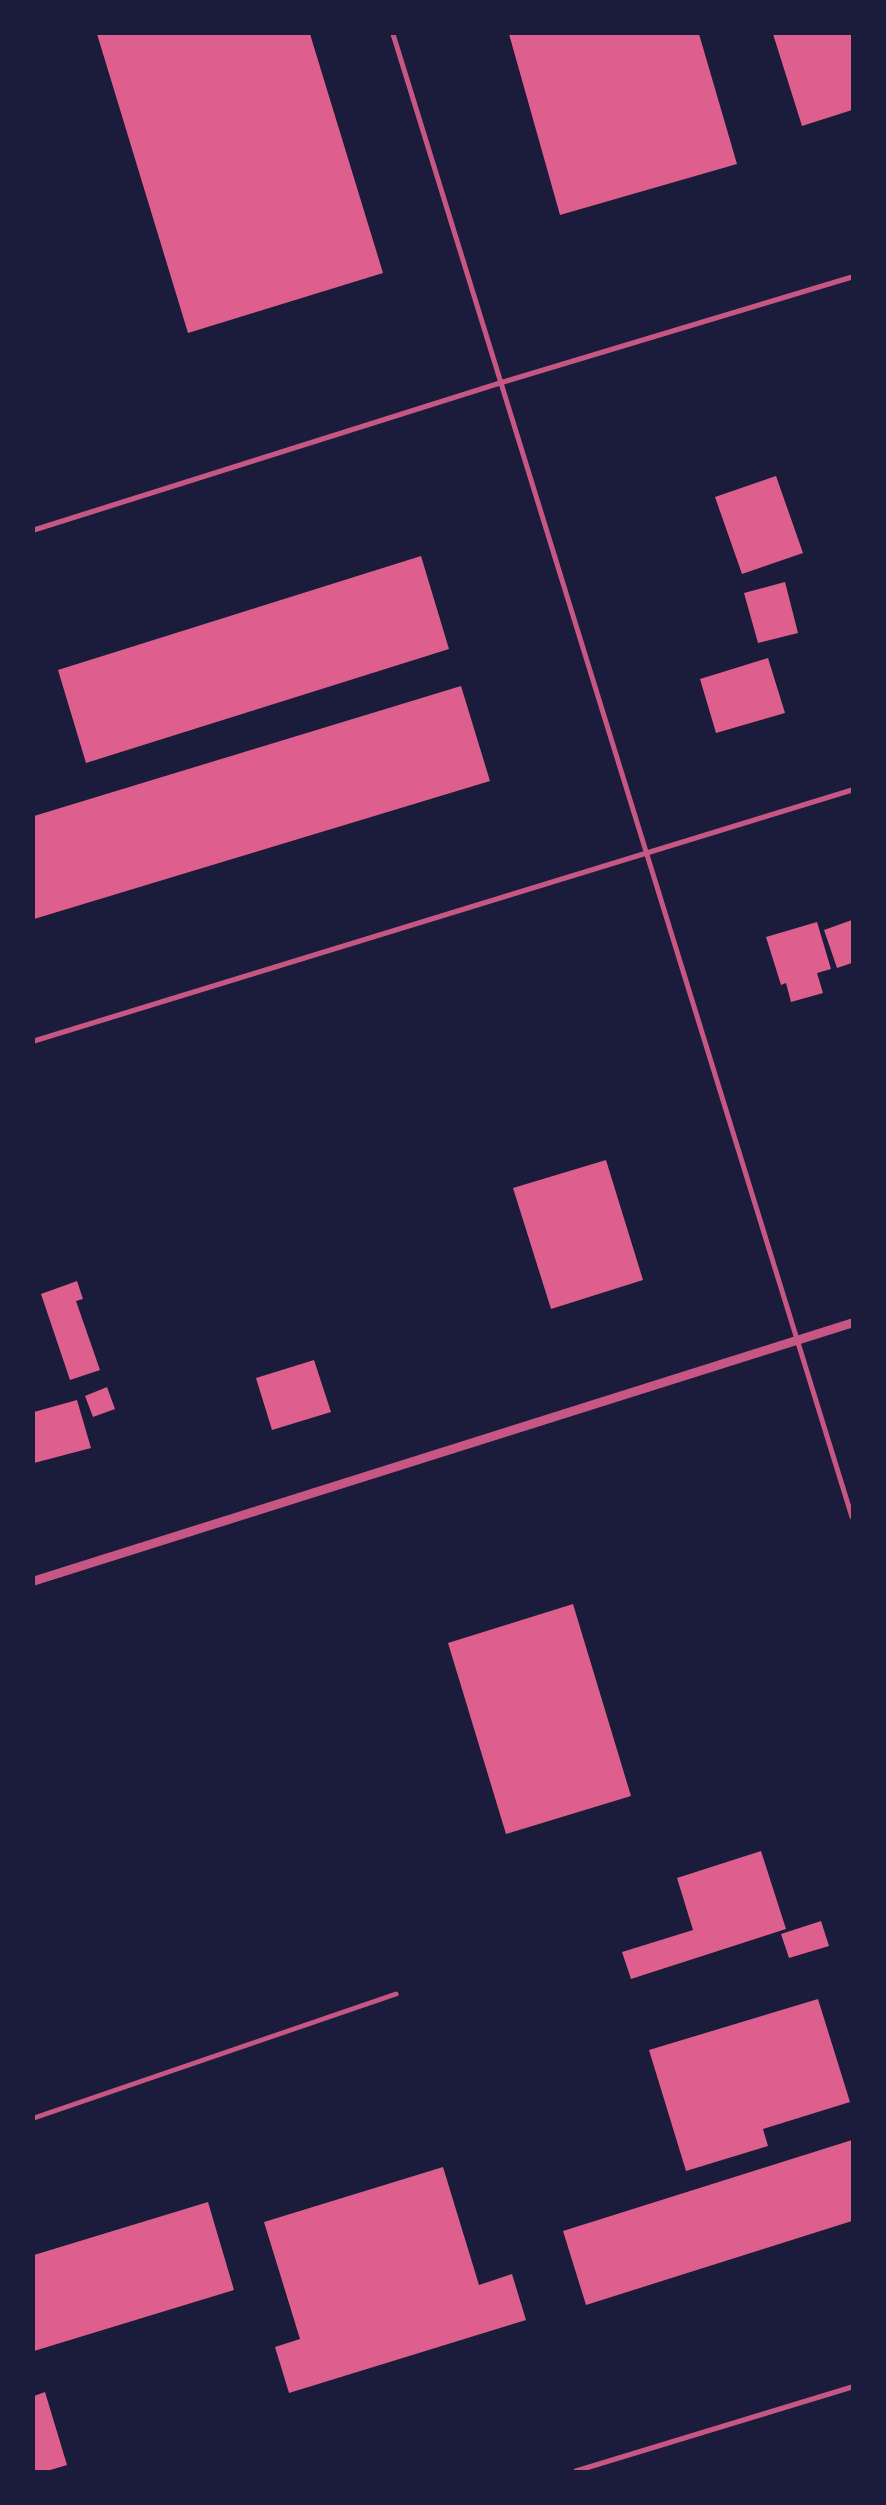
<!DOCTYPE html>
<html>
<head>
<meta charset="utf-8">
<style>
  body { margin:0 }
  #map { position:relative; width:886px; height:2505px; overflow:hidden; background:#1b1b3a; font-family:"Public Sans",sans-serif }
  canvas { display:block }
  .frame { position:absolute; inset:0; border:35px solid #1b1b3a; pointer-events:none }
</style>
</head>
<body>
<div id="map">
<canvas width="886" height="2505"></canvas>
<div class="frame"></div>
</div>
<script>
const c = document.querySelector('canvas').getContext('2d');
c.lineJoin = 'round';
function fill(path, color) { c.fillStyle = color; c.fill(path, 'evenodd'); }
const shape = rows => new Path2D(rows.map(r => 'M' + r).join(''));
function trace(path, color, width, dash) { c.strokeStyle = color; c.lineWidth = width; c.lineCap = dash ? 'butt' : 'round'; c.setLineDash(dash || []); c.stroke(path); }
const building = shape([
  [97,34,310,34,383,273,188,333],
  [509,34,699,34,737,164,560,215],
  [773,34,852,34,852,110,802,126],
  [776,476,803,553,742,574,715,497],
  [421,556,449,649,86,763,58,670],
  [785,582,798,633,758,643,744,593],
  [768,658,785,713,716,733,700,679],
  [461,686,490,781,34,919,34,816],
  [852,920,852,963,837,968,824,930],
  [817,922,831,969,817,973,823,993,791,1002,786,983,781,985,766,937],
  [606,1160,643,1280,551,1309,513,1188],
  [77,1281,83,1299,76,1301,100,1370,70,1380,41,1294],
  [314,1360,331,1412,272,1430,256,1378],
  [107,1387,115,1409,93,1417,85,1396],
  [77,1400,91,1448,34,1463,34,1412],
  [573,1604,631,1796,506,1834,448,1643],
  [761,1851,786,1929,631,1979,622,1952,693,1930,677,1878],
  [821,1921,829,1946,789,1958,781,1934],
  [818,1999,850,2102,763,2129,768,2146,686,2171,649,2050],
  [852,2140,852,2221,586,2305,563,2231],
  [443,2167,479,2285,512,2274,526,2320,289,2393,275,2347,300,2339,264,2222],
  [208,2202,234,2290,34,2351,34,2255],
  [45,2392,67,2465,47,2471,34,2471,34,2396]
]);
const minor = shape([
  [393,34,852,1517],
  [34,530,500,383,852,277],
  [34,1041,852,790],
  [34,2118,396,1994],
  [576,2471,852,2387]
]);
const tertiary = shape([
  [34,1581,852,1323]
]);
fill(building, '#dd5f8e');
trace(minor, '#c65784', 5);
trace(tertiary, '#c65784', 9);
</script>
</body>
</html>
